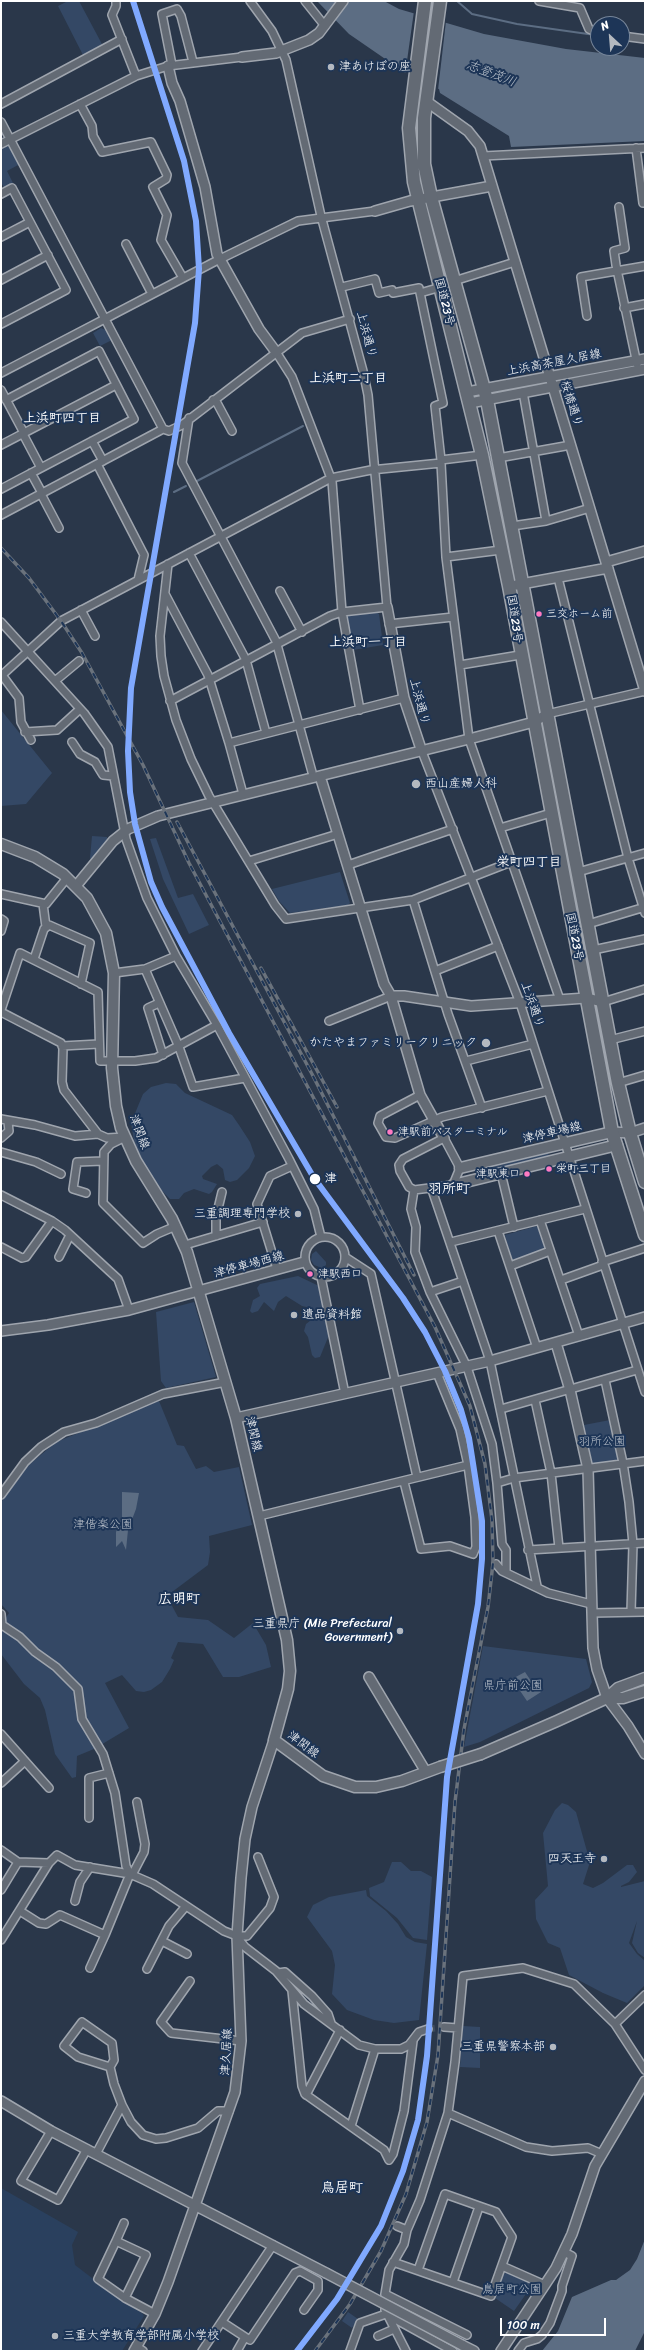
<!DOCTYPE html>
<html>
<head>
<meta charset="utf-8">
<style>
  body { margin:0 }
  #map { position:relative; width:646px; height:2352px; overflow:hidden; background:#2a374a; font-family:Sriracha,sans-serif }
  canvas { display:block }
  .frame { position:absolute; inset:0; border:2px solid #fff; pointer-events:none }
  .north { position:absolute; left:590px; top:16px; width:40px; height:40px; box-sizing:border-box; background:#1d3557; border:1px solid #77869a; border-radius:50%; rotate:334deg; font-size:11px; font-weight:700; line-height:16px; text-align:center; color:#fff }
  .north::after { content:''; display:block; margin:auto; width:14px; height:18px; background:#b4b9c0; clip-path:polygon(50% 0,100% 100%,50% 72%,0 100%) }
  .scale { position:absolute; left:500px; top:2318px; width:106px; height:18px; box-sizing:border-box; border:2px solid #fff; border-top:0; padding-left:5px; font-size:12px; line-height:14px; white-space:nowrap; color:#fff; -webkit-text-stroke:3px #1d3557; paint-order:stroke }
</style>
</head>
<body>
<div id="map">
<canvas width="646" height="2352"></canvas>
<div class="frame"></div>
<div class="north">N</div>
<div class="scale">100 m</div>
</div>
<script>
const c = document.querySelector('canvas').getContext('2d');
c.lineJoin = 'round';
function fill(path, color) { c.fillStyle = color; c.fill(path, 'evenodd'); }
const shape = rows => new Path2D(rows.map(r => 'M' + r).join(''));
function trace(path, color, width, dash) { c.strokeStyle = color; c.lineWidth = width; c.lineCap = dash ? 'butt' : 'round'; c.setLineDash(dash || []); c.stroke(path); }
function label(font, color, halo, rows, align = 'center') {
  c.font = font + ' Sriracha,"Klee One",sans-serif'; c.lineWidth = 4; c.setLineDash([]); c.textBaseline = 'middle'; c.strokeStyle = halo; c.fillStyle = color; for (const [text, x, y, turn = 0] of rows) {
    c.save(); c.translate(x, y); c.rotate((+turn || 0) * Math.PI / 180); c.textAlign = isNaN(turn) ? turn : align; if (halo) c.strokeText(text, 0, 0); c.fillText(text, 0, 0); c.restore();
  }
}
const built = shape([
  [1,2188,78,2232,72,2245,75,2265,118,2298,142,2313,144,2316,122,2351,1,2351]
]);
const green = shape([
  [68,1,79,1,103,46,84,57,58,6],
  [6,146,11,148,20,164,7,171,13,183,4,188,1,182,1,148],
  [101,328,106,330,112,340,100,346,93,333],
  [376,612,379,614,383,645,353,650,347,617,349,615],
  [1,710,52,773,26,804,1,806],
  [92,836,107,837,107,842,92,861,90,858],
  [156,838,178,898,193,894,209,925,189,934,163,879,150,839],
  [340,872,350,903,348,905,290,913,279,901,272,889],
  [166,1083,176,1084,185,1093,232,1115,239,1125,250,1142,255,1156,249,1168,237,1180,230,1182,225,1180,223,1169,217,1164,211,1167,202,1176,203,1179,217,1184,212,1192,209,1194,194,1189,184,1193,179,1199,170,1199,151,1180,134,1141,131,1123,143,1094,151,1087],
  [548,1153,549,1156,489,1171,488,1168],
  [537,1226,546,1249,545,1251,515,1262,512,1260,505,1235],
  [316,1251,326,1262,326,1265,322,1268,314,1265,311,1260,312,1254],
  [298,1276,319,1286,329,1335,320,1357,315,1358,312,1355,308,1337,304,1331,306,1324,315,1317,311,1308,302,1306,286,1296,278,1302,274,1311,264,1302,258,1311,252,1313,250,1311,253,1300,260,1296,257,1288,260,1284],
  [194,1302,216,1377,166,1388,161,1381,156,1312],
  [159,1401,177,1445,184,1446,196,1469,206,1466,214,1472,239,1467,252,1525,209,1536,210,1552,208,1565,168,1595,171,1604,178,1617,208,1620,234,1638,253,1623,266,1645,271,1667,239,1677,223,1677,203,1644,178,1642,171,1658,174,1660,170,1669,162,1682,151,1690,144,1692,136,1691,122,1675,105,1683,129,1728,94,1749,77,1756,76,1777,72,1778,55,1754,45,1710,40,1698,24,1684,1,1654,1,1625,9,1613,1,1604,1,1502,29,1465,56,1442],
  [610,1420,619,1460,617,1463,593,1466,584,1425],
  [483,1646,586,1659,592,1682,589,1688,480,1742,464,1747],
  [562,1803,568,1805,576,1812,590,1862,583,1884,593,1888,603,1883,627,1865,633,1865,637,1872,629,1882,621,1886,621,1887,645,1881,645,1958,638,1953,632,1943,637,1921,629,1943,637,1954,645,1961,645,1985,627,2003,603,1993,569,1975,560,1948,548,1943,536,1919,535,1900,548,1886,543,1833,555,1810],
  [392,1862,401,1862,411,1871,421,1871,432,1877,427,1940,413,1938,397,1918,370,1896,369,1888,384,1882],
  [366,1890,367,1896,386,1911,398,1924,406,1937,415,1942,427,1944,419,2020,394,2023,374,2020,347,2010,332,1994,335,1965,332,1951,307,1917,313,1905,329,1897],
  [463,2026,480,2027,480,2068,460,2067],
  [507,2272,533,2284,514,2311,495,2298,502,2275],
  [348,2312,358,2319,352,2328,342,2321]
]);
const water = shape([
  [317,1,384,1,399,9,484,34,566,49,645,58,645,141,511,147,509,136,440,93,439,89,423,85,349,34],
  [122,1492,139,1493,136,1509,128,1530,126,1550,122,1541,116,1547,116,1532,122,1517],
  [525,1672,535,1687,537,1686,541,1692,527,1701,512,1679],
  [645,2239,645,2331,635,2351,542,2351,558,2331,572,2297,611,2280,616,2280,630,2270,637,2259]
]);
const pier = shape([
  [414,11,446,21,438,90,423,87,405,75]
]);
const stream = shape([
  [457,1,472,14,517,24,595,35],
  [195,482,303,426],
  [174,492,186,486]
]);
const streetTunnel = shape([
  [428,2029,444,2027]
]);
const street = shape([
  [116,1,116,6,112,15,136,76],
  [305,1,325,26],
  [539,1,580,8,589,29,598,33],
  [622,36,645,39],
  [172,65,162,14,177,9,181,16,193,62],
  [1,104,122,39],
  [80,104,92,126,93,136,102,152,151,142,167,175,166,179,153,187,167,215,161,240,183,278],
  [1,122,163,429],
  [1,144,136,76,168,66,242,57],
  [636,148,643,203],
  [483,156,645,148],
  [1,194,12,188,66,290,1,324],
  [619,207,625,248,614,251,616,265,637,364],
  [1,237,30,222],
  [126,244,152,294],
  [1,280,48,255],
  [454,281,515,262],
  [342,287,375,279,379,293,392,290,393,293,419,288,443,403,435,406,441,460],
  [420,293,441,287],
  [624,308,645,304],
  [587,316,581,277,645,266],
  [276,352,292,377,332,481,342,612,360,710],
  [1,373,216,261,298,221,375,211],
  [1,390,24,433],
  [523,392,546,521],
  [213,400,217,403,232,431],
  [189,418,182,463,276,641,312,772],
  [23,434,41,468],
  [92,441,103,461],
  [1,445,116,385],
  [498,458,571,445],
  [441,463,446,557,469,739,560,1000],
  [97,464,144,555,138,580],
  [31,473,42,493],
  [1,489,134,419,99,351,6,400],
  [41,494,59,528],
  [1,515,163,429,169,431,182,425,302,333,350,319],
  [512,526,546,521,590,508],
  [189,553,246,660,266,733],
  [446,557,501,550],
  [168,564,160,636,161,656,164,676,176,720,191,759,209,796,275,905,286,919,413,900,511,862],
  [558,578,628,858,645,913],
  [280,591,302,632],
  [165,594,208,675,229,743],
  [81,610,95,636],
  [1,622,84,713,108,747,126,839,147,898,176,956,217,1025,289,1159,314,1209,321,1237],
  [389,624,453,617],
  [460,665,520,655],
  [2,675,19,698,21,722,31,740],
  [1,676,61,621,331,478,371,470,441,463,441,460,482,455],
  [55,681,79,661],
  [170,701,330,616,342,612,387,607,368,395,363,371,321,216,286,60,272,31,250,1],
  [547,714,645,691],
  [25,732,57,730,80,709],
  [72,742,80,754,95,762,103,775,113,776],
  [421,749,520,1003,645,1392],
  [243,794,229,743,404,698],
  [500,828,551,813],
  [249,861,338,834],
  [348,865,453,829],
  [578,872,645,853],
  [1,894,46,904,67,878],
  [413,900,448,1014,482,1108],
  [43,904,46,927],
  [1,919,4,921,1,931],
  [588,924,645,907],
  [593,950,645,939],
  [34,959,44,929,49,925,90,943,81,984],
  [145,969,179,1047,193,1087,245,1078],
  [435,971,498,946],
  [114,973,145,969,176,956],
  [603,1002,645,989],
  [159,1003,148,1008,163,1055],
  [1,1010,20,953,98,992,100,1061,135,1061,156,1058,217,1025],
  [1,1012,61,1043,63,1048,62,1082,64,1090,98,1134,107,1138,124,1137],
  [329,1021,391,996],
  [610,1040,645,1031],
  [62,1046,99,1044],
  [466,1061,533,1044],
  [618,1083,645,1075],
  [420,1095,380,1116,378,1123,386,1137,395,1138,442,1117,548,1091],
  [1,1119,35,1125,75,1136,98,1134],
  [1,1138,9,1131,8,1122],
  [444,1138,460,1168,453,1185,414,1190,409,1187,400,1171,399,1165,403,1159,444,1138],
  [121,1139,111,1144,104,1152,103,1203,143,1243,157,1234,176,1226],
  [1,1152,36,1162,61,1174],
  [501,1173,514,1227],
  [431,1187,490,1361,537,1586],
  [414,1190,411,1209,416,1227,415,1252,430,1292,467,1367,492,1444,497,1483,502,1544,506,1550,506,1572],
  [86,1193,73,1189,77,1162,103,1161],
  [1,1195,52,1221,65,1230,118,1279,129,1310],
  [540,1220,579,1336],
  [498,1231,537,1348],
  [216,1236,216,1217,222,1192],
  '305 1257a20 20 0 1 1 40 0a20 20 0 1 1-40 0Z',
  [451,1242,585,1209],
  [185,1245,263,1222],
  [1,1247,22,1258,26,1257,52,1221],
  [59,1257,70,1235],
  [345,1257,371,1274,417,1477],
  [602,1262,645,1248],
  [510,1266,550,1251],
  [277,1269,257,1204,270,1176,292,1166],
  [321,1277,345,1394],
  [561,1280,603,1265],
  [430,1292,463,1281],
  [605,1380,623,1463,629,1502,633,1544,631,1612],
  [535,1400,551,1473,559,1548],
  [501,1409,637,1370],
  [404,1482,421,1549,450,1546,473,1554,476,1547,475,1517,468,1465,460,1429,437,1373],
  [497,1483,514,1478,645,1461],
  [1,1495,25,1462,41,1447,64,1432,96,1423,163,1394,226,1382],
  [259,1516,468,1465],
  [528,1550,645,1543],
  [496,1564,502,1571,548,1593,591,1604],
  [592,1613,645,1612],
  [1,1614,2,1625,20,1637,35,1652,56,1667,78,1689,82,1719,103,1754,115,1793,126,1866,130,1874,105,1935,60,1915,46,1924,39,1923,20,1911],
  [1,1734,49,1788],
  [1,1783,25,1761],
  [89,1818,89,1778,109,1773],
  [1,1850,18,1862,49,1863],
  [132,1875,144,1852,145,1844,137,1802],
  [1,1890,18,1862],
  [75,1901,80,1882,90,1867],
  [237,1937,245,1947,276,1971,304,2004,359,2045,375,2049,401,2049,409,2045,419,2032,428,2029],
  [1,1940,49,1863,57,1855,75,1865,130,1874,153,1884,224,1931,237,1936,247,1936,270,1908,274,1897,258,1857],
  [162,1941,187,1954],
  [90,1968,105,1935],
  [147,1969,169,1926,186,1906],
  [278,1973,285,1972,312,1996,328,2014,331,2023],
  [190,1981,161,2022,171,2033,241,2041],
  [292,1991,302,2086,305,2094,384,2150,389,2160],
  [615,2024,645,1995],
  [444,2027,458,2028],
  [110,2067,114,2060,112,2043,82,2022,64,2046,78,2057,110,2067,114,2084,122,2105,131,2122,143,2135,156,2139,166,2138,198,2128,218,2111,229,2111],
  [306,2095,340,2030],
  [448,2113,526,2147,552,2151,588,2148,602,2154],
  [351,2126,375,2049],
  [51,2131,21,2181,58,2200,87,2149],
  [96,2154,122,2105],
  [389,2160,393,2154,404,2111,413,2041],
  [397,2226,407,2230,404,2244,389,2270,385,2294,385,2310,406,2351],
  [407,2230,420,2200,448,2113,455,2062,463,1976,523,1968,574,1984,615,2024,645,2070],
  [116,2241,124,2223],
  [393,2262,491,2296,512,2237,496,2212,445,2194,418,2270],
  [502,2266,545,2285],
  [453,2282,479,2207],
  [385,2294,467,2335],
  [125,2298,146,2255,116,2241,98,2279,125,2298,155,2314],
  [222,2322,245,2337],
  [378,2336,394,2329],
  [137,2347,143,2351],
  [202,2351,273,2245],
  [237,2351,245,2337,250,2340,295,2273,300,2271,318,2281,318,2290,304,2310],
  [350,2351,360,2323,386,2314,453,2351],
  [518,2351,524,2343,537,2339,542,2335,550,2323,562,2291,562,2286,572,2256,564,2252]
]);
const secondary = shape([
  [242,57,276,53,309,40,319,33,343,1],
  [168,66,172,83,180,101,205,187,217,254,259,329,276,352],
  [426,101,468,131,480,146,645,691],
  [375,211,410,201,492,186],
  [467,392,645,359],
  [470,403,645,369],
  [606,562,645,551],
  [516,585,608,568],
  [387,607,404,698,421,749],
  [320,776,384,984,391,996,420,1095,444,1138],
  [76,886,113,841,128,829,158,816,469,739,534,722,547,714],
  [391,996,404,996,471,1006,586,998,603,1002],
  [612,1132,630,1133,645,1128],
  [1,1331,48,1325,129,1310,304,1262],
  [556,1343,570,1390,588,1469,593,1648,597,1669,607,1698,628,1726,645,1754],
  [236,1418,490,1361,645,1317],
  [369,1677,426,1772],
  [1,2101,51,2131,326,2273],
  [462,2345,474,2351],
  [134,2351,155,2314,168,2282,235,2092,241,2041,237,1936,241,1878,245,1839,252,1807,274,1740],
  [501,2351,556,2268,572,2234,595,2166,645,2081]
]);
const primary = shape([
  [1,844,35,857,63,874,87,898,106,933,114,973,112,1068,116,1106,121,1128,136,1161,172,1219,187,1252,236,1418,287,1640,290,1671,288,1689,274,1740,323,1776,355,1787,376,1787,402,1781,440,1767],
  [460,1168,612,1132],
  [453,1185,617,1145],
  [607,1698,623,1698,645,1691],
  [481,1754,557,1721,607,1698,618,1688,645,1678]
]);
const highway = shape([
  [425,1,409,128,414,182,482,455,509,586,612,1132,645,1235],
  [440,1,424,118,424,164,431,197,487,400,618,1083,630,1133,645,1182]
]);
const rail = shape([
  [1,548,29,578,61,621,82,653,143,765,189,863,435,1327,470,1406,485,1464,492,1520,493,1563,488,1607,464,1729,455,1802,438,2055,427,2122,406,2194,381,2251,350,2304,315,2351],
  [177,822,312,1074,414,1275],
  [261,968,337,1107]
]);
const secondaryBridge = shape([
  [326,2273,462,2345]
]);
const primaryBridge = shape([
  [440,1767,481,1754]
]);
const rail1 = shape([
  [133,1,184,161,196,221,199,269,195,323,131,688,128,751,130,792,135,824,151,882,162,907,229,1033,314,1178,403,1298,425,1332,445,1371,461,1410,469,1438,482,1521,482,1559,478,1604,447,1777,427,2056,418,2120,403,2171,381,2226,337,2299,297,2351]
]);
const markers = [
  [331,67,4,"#b4b9c0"],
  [539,614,3.5,"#fe7ac1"],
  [416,784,5,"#b4b9c0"],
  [486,1043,5,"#b4b9c0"],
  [390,1132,3.5,"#fe7ac1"],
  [549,1169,3.5,"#fe7ac1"],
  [527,1174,3.5,"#fe7ac1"],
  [315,1179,6,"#fff"],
  [298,1214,4,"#b4b9c0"],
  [310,1274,3.5,"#fe7ac1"],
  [294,1315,4,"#b4b9c0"],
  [400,1631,4,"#b4b9c0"],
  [604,1859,4,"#b4b9c0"],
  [553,2047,4,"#b4b9c0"],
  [55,2336,4,"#b4b9c0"]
];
const busNames = [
  ["三交ホーム前",546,614],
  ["津駅前バスターミナル",398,1132],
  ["栄町三丁目",556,1169],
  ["津駅東口",520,1174,"right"],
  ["津駅西口",318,1274]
];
const poiNames = [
  ["津あけぼの座",339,67,"left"],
  ["西山産婦人科",425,784,"left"],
  ["かたやまファミリークリニック",477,1043],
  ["三重調理専門学校",290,1214],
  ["遺品資料館",302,1315,"left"],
  ["三重県庁 (Mie Prefectural",392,1624],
  ["Government)",392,1638],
  ["四天王寺",596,1859],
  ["三重県警察本部",545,2047],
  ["三重大学教育学部附属小学校",63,2336,"left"]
];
const streetNames = [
  ["国道23号",444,302,76],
  ["上浜通り",366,335,75],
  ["上浜高茶屋久居線",554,363,-11],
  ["桜橋通り",571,404,73],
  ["国道23号",514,619,81],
  ["上浜通り",419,702,75],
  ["国道23号",574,937,79],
  ["上浜通り",532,1005,71],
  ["津関線",139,1132,69],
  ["津停車場線",552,1133,-13],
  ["津停車場西線",249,1265,-15],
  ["津関線",253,1434,77],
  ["津関線",303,1745,37],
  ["津久居線",227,2052,-87]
];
const stopNames = [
  ["津",325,1179]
];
const parkNames = [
  ["羽所公園",602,1442],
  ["津偕楽公園",103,1525],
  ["県庁前公園",513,1686],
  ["鳥居町公園",512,2290]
];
const waterNames = [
  ["志登茂川",491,74,21]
];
const neighbourhoodNames = [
  ["上浜町二丁目",348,379],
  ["上浜町四丁目",62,419],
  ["上浜町一丁目",368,643],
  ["栄町四丁目",529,863]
];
const quarterNames = [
  ["羽所町",449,1189],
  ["広明町",179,1599],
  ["鳥居町",342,2188]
];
fill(built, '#2a405e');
fill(green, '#344865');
fill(water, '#5c6d83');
fill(pier, '#2a374a');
trace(stream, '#5c6d83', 2);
trace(streetTunnel, '#3f4b5c', 7, [7, 3.5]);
trace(street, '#9fa5ae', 10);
trace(secondary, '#9fa5ae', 12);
trace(primary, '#9fa5ae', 13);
trace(highway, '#9fa5ae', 15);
trace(street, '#636a74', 7);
trace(secondary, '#636a74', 9);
trace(primary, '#636a74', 10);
trace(highway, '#636a74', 12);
trace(rail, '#6a727c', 3.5);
trace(rail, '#1d3557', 2, [6]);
trace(secondaryBridge, '#9fa5ae', 12, []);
trace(primaryBridge, '#9fa5ae', 13, []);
trace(secondaryBridge, '#636a74', 9);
trace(primaryBridge, '#636a74', 10);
trace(rail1, '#80a9ff', 6);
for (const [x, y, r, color] of markers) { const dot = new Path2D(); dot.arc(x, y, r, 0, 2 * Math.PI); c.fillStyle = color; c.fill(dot); trace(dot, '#1d3557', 1.5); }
label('11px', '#fff', '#1d3557', busNames, 'left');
label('12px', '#fff', '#1d3557', poiNames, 'right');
label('12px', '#fff', '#1d3557', streetNames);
label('bold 12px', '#fff', '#1d3557', stopNames, 'left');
label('12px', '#b9c0ca', '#1d3557', parkNames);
label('italic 13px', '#b8c0ca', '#1d3557', waterNames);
label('bold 13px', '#fff', '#1d3557', neighbourhoodNames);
label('bold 14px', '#fff', '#1d3557', quarterNames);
</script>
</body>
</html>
